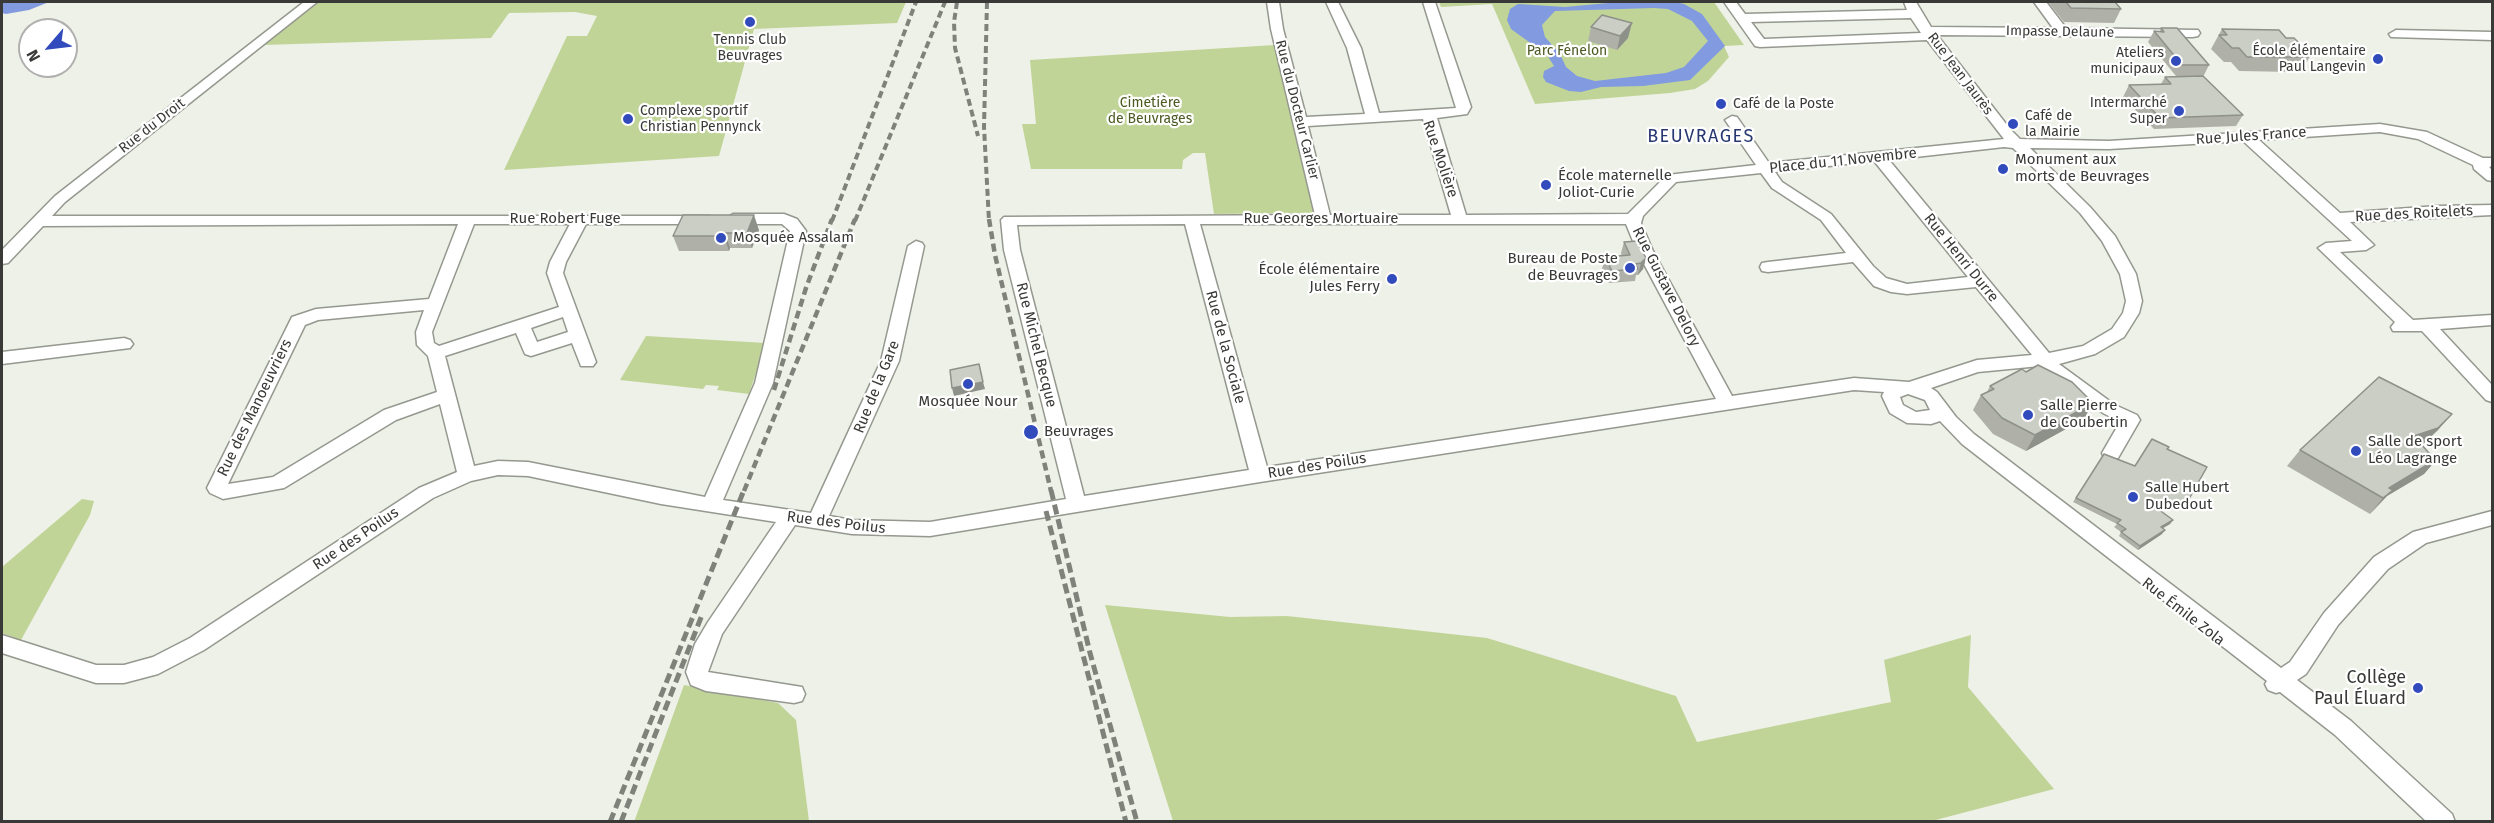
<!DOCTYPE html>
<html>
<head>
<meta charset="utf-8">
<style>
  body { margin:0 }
  #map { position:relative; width:2494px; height:823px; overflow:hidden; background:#eef1e7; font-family:"Fira Sans",sans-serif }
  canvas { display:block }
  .frame { position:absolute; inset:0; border:3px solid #393a37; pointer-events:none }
  .north { position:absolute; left:18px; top:18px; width:60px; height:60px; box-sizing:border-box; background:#fff; border:2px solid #b0b0af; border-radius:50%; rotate:242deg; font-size:16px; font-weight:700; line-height:24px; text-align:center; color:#393a37 }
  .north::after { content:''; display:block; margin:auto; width:21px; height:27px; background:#314abc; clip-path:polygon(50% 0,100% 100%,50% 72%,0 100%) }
</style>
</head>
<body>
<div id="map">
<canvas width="2494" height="823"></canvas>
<div class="frame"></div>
<div class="north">N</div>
</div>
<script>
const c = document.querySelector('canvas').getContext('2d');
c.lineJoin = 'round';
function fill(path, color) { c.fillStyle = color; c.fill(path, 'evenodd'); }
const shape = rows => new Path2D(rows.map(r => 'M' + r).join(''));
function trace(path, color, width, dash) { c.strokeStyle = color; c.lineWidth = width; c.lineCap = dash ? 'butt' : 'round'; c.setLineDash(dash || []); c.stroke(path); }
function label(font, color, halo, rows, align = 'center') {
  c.font = font + ' "Fira Sans",sans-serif'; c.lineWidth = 4.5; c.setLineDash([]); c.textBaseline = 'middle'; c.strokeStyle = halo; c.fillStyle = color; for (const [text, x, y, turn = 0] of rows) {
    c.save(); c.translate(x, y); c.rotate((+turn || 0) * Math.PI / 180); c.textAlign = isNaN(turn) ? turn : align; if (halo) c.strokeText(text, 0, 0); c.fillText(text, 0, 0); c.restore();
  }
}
const green = shape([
  [314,2,906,2,897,23,754,29,719,156,504,170,567,36,587,36,597,16,575,12,509,13,491,38,263,45],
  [1439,2,1714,2,1744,45,1724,46,1729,57,1708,81,1695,89,1670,93,1535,104,1492,4,1441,7],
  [1275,45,1314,213,1214,214,1205,153,1193,153,1183,160,1182,169,1031,169,1022,124,1036,124,1030,60],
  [646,336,766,343,749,394,717,390,719,386,706,385,703,389,620,380],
  [82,499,94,501,90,515,21,640,2,633,2,567],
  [1105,605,1230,617,1287,616,1487,638,1676,696,1697,742,1891,702,1884,660,1971,635,1968,687,2054,789,1928,822,1173,821],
  [684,685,778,703,796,720,809,821,634,822]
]);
const water = shape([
  [2,2,49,2,29,10,6,14,2,13],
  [1619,2,1675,2,1684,4,1702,14,1725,46,1690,80,1643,86,1601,87,1581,92,1569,91,1546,82,1543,77,1544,71,1554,66,1547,55,1511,29,1507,20,1510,9,1518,4,1565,7],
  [1654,8,1668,9,1692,21,1708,41,1684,67,1666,73,1595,81,1577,76,1566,67,1560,54,1545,37,1542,25,1555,11]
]);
const minor = shape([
  [304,2,317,2,65,202,52,216,710,216,713,219,710,222,705,224,586,224,566,262,563,273,596,362,593,366,581,366,572,343,531,356,525,354,516,333,445,356,474,466,498,461,528,462,705,497,755,383,790,231,782,224,733,224,725,219,733,214,784,214,797,219,806,231,773,383,723,500,811,513,881,361,908,246,916,241,922,243,924,246,899,361,829,516,852,520,930,522,1066,499,1004,250,1001,220,1004,217,1315,215,1271,29,1267,2,1279,2,1283,29,1306,117,1365,114,1347,48,1326,2,1338,2,1361,48,1379,113,1456,108,1423,2,1435,2,1471,107,1467,114,1437,118,1466,215,1628,214,1667,175,1756,165,1725,120,1732,116,1737,117,1769,163,2004,139,1927,40,1760,47,1755,46,1724,2,1736,2,1745,14,1907,10,1904,2,1916,2,1931,27,2053,28,2034,2,2046,2,2066,28,2198,30,2200,33,2198,36,2193,37,1937,35,2010,129,2020,139,2109,141,2380,124,2427,132,2483,158,2492,158,2492,166,2489,167,2492,170,2492,181,2487,180,2474,169,2473,165,2418,139,2380,132,2259,140,2340,213,2438,206,2492,205,2492,215,2350,222,2374,245,2366,250,2340,252,2413,320,2492,315,2492,325,2440,329,2492,385,2492,402,2486,400,2422,331,2393,331,2391,327,2395,322,2318,248,2326,243,2352,241,2243,141,2109,149,2030,148,2090,207,2115,236,2136,274,2142,301,2139,313,2124,337,2095,354,2059,364,2115,405,2137,415,2140,420,2118,458,2111,460,2104,458,2102,453,2120,422,2103,413,2040,366,1978,372,1931,388,1937,392,1956,417,1974,434,2281,668,2290,662,2324,613,2374,557,2413,532,2492,511,2492,525,2426,543,2388,569,2338,625,2306,674,2297,680,2351,721,2452,814,2455,822,2427,822,2335,735,2280,692,2276,693,2268,690,2265,684,2267,681,1962,444,1940,421,1931,424,1907,423,1890,413,1882,396,1884,392,1854,390,1260,482,930,536,852,534,795,525,722,634,708,672,802,687,805,694,802,701,794,703,706,691,691,685,686,672,695,644,708,622,776,522,661,504,528,476,498,475,471,481,433,498,204,650,158,674,124,683,96,683,2,653,2,635,96,665,124,665,153,657,190,638,419,488,457,472,440,404,396,420,284,488,223,499,210,493,207,488,292,317,316,309,429,299,458,224,43,226,8,263,2,264,2,250,55,196,304,2],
  [1911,18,1921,33,1764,39,1751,22,1911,18],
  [1423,119,1451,215,1330,215,1308,126,1423,119],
  [2004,147,2013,148,2080,213,2102,241,2120,274,2126,301,2123,313,2112,329,2083,346,2049,353,1889,160,2004,147],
  [1874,161,1968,277,1907,284,1886,278,1873,266,1831,214,1782,182,1775,172,1874,161],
  [1761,173,1772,188,1821,220,1846,253,1768,262,1762,263,1760,267,1762,271,1768,272,1853,262,1874,286,1891,292,1907,294,1976,287,2032,355,1977,360,1909,382,1854,378,1732,396,1653,251,1641,223,1643,216,1676,182,1761,173],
  [474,224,570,224,550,262,547,273,559,307,439,346,434,343,432,332,474,224],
  [1185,224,1249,470,1084,496,1020,250,1017,225,1185,224],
  [1200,224,1626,224,1637,251,1716,399,1267,467,1200,224],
  [424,310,416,332,417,345,428,356,437,392,384,410,273,477,228,484,305,325,318,320,424,310],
  [563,317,568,332,537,342,531,328,563,317],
  [1908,394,1925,400,1930,410,1916,412,1903,405,1900,397,1908,394],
  [2396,30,2492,32,2492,40,2391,37,2389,34,2396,30],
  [124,338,130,340,133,344,130,348,2,364,2,352,124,338]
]);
const railFar2 = shape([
  [957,2,954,22,955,48,978,136],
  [987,2,984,127,989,221],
  [832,221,916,2],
  [855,221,945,2]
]);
const railFar1 = shape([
  [989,219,995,255,1051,491],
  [774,390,806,288,832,219],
  [744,491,855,219]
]);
const rail = shape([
  [1051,490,1090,653,1137,822],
  [1046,511,1126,822],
  [610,822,744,490],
  [621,822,702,615]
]);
const wall = shape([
  [2048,2,2115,2,2121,9,2114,23,2064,22],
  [1591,27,1628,38,1617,50,1588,41],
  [2161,28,2209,65,2203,77,2243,115,2236,126,2154,129,2123,97,2129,85,2161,84,2165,77,2197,76,2176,76,2148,42,2154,31,2159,32],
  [2222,29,2311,55,2302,69,2296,69,2294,72,2239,71,2231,62,2224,62,2211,49],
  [759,230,752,248,730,248,729,251,679,251,673,236],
  [1624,242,1646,258,1643,269,1638,275,1636,275,1635,281,1609,283,1602,269,1605,257,1622,256,1621,253],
  [2026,372,2093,403,2084,419,2026,451,1993,434,1973,410,1981,395,1987,392,1990,386],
  [2438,430,2424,443,2421,444,2428,452,2437,459,2424,474,2387,496,2370,514,2287,466,2300,450],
  [2167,449,2185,506,2182,510,2160,510,2173,520,2170,524,2163,528,2162,534,2138,550,2119,536,2121,532,2114,527,2117,524,2073,502,2104,454,2135,466]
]);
const shadedWall = shape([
  [1632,23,1628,38,1617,50,1620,36],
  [754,215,759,230,752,248,747,233],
  [725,233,730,248,729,251,724,236],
  [1646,258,1643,269,1638,275,1641,263],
  [983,382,985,389,954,396,952,388],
  [2093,403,2084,419,2026,451,2035,435],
  [2452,414,2438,430,2424,443,2401,451,2414,436],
  [2437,459,2424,474,2387,496,2370,514,2383,498,2389,488],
  [2173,520,2170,524,2158,531,2161,527],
  [2165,530,2162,534,2138,550,2140,546]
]);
const building = shape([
  [2066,2,2115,2,2121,9,2071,8,2066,2],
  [1602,15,1632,23,1620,36,1591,27,1602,15],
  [2161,28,2177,28,2209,65,2182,65,2154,31,2164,32,2161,28],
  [2222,29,2279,30,2286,38,2294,38,2311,55,2300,55,2303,57,2247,57,2239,48,2232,48,2219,35,2227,35,2222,29],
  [2203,76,2243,115,2160,118,2129,85,2171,84,2165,77,2203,76],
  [683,215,754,215,747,233,725,233,724,236,673,236,683,215],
  [1637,241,1646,258,1641,263,1635,264,1638,269,1612,271,1605,257,1630,255,1624,242,1637,241],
  [979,364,983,382,952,388,950,370,979,364],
  [2038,365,2072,382,2093,403,2035,435,2002,418,1981,395,1994,389,1990,386,2022,369,2026,372,2038,365],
  [2379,377,2452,414,2438,428,2414,436,2428,452,2437,459,2389,488,2393,490,2383,498,2300,450,2379,377],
  [2152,439,2169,447,2167,449,2207,467,2185,506,2154,506,2173,520,2161,527,2165,530,2140,546,2121,532,2126,529,2117,523,2121,520,2076,498,2104,454,2135,466,2152,439]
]);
const markers = [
  [750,22,6,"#314abc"],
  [2378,59,6,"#314abc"],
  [2176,61,6,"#314abc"],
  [1721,104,6,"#314abc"],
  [2179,111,6,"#314abc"],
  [628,119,6,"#314abc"],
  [2013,124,6,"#314abc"],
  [2003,169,6,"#314abc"],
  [1546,185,6,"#314abc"],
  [721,238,6,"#314abc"],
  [1630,268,6,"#314abc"],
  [1392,279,6,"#314abc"],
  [968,384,6,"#314abc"],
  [2028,415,6,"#314abc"],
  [1031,432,8,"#314abc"],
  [2356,451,6,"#314abc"],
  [2133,497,6,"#314abc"],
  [2418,688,6,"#314abc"]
];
const farStreetnames = [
  ["Impasse Delaune",2060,32,1],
  ["Rue Jean Jaurès",1960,74,53],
  ["Rue du Docteur Carlier",1297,110,76],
  ["Rue du Droit",152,126,-38]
];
const farPoinames = [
  ["Tennis Club",750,40,"center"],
  ["Beuvrages",750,56,"center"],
  ["École élémentaire",2366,51],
  ["Paul Langevin",2366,67],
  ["Ateliers",2164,53],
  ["municipaux",2164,69],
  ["Intermarché",2167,103],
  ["Super",2167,119],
  ["Café de la Poste",1733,104,"left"],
  ["Complexe sportif",640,111,"left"],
  ["Christian Pennynck",640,127,"left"],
  ["Café de",2025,116,"left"],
  ["la Mairie",2025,132,"left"]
];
const farParknames = [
  ["Parc Fénelon",1567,51],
  ["Cimetière",1150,103],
  ["de Beuvrages",1150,119]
];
const streetNames = [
  ["Rue Jules France",2251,136,-4],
  ["Rue Molière",1440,159,71],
  ["Place du 11 Novembre",1843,161,-6],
  ["Rue des Roitelets",2414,214,-3],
  ["Rue Robert Fuge",565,219],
  ["Rue Georges Mortuaire",1321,219],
  ["Rue Henri Durre",1961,258,51],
  ["Rue Gustave Delory",1666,287,63],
  ["Rue Michel Becque",1036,345,76],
  ["Rue de la Sociale",1225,347,75],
  ["Rue de la Gare",877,387,-68],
  ["Rue des Manoeuvriers",255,408,-64],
  ["Rue des Poilus",1317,466,-9],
  ["Rue des Poilus",836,523,7],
  ["Rue des Poilus",356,539,-34],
  ["Rue Émile Zola",2183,612,38]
];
const poiNames = [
  ["Monument aux",2015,160],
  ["morts de Beuvrages",2015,177],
  ["École maternelle",1558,176],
  ["Joliot-Curie",1558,193],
  ["Mosquée Assalam",733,238],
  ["Bureau de Poste",1618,259,"right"],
  ["de Beuvrages",1618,276,"right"],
  ["École élémentaire",1380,270,"right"],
  ["Jules Ferry",1380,287,"right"],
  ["Mosquée Nour",968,402,"center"],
  ["Salle Pierre",2040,406],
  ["de Coubertin",2040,423],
  ["Beuvrages",1044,432],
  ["Salle de sport",2368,442],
  ["Léo Lagrange",2368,459],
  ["Salle Hubert",2145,488],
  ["Dubedout",2145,505]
];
const quarterNames = [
  ["BEUVRAGES",1701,137]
];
const nearPoinames = [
  ["Collège",2406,678],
  ["Paul Éluard",2406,699]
];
fill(green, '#c1d498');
fill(water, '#819ae0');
trace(minor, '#94988f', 3);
fill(minor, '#fff');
trace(railFar2, '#7f817b', 4, [7, 4]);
trace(railFar1, '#7f817b', 4.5, [8, 4.5]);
trace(rail, '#7f817b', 5, [10, 5]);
fill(wall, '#afb1a9');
fill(shadedWall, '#8e908a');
fill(building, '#cbcec5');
trace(building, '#8e908a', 1.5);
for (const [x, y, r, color] of markers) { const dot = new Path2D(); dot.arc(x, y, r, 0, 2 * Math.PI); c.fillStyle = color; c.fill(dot); trace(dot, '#fff', 2); }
label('14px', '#393a37', '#fff', farStreetnames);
label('14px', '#393a37', '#fff', farPoinames, 'right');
label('14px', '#4a5a21', '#fff', farParknames);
label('15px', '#393a37', '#fff', streetNames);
label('15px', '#393a37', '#fff', poiNames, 'left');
c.letterSpacing = '1.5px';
label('18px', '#273770', '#fff', quarterNames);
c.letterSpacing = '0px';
label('18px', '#393a37', '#fff', nearPoinames, 'right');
</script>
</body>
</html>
